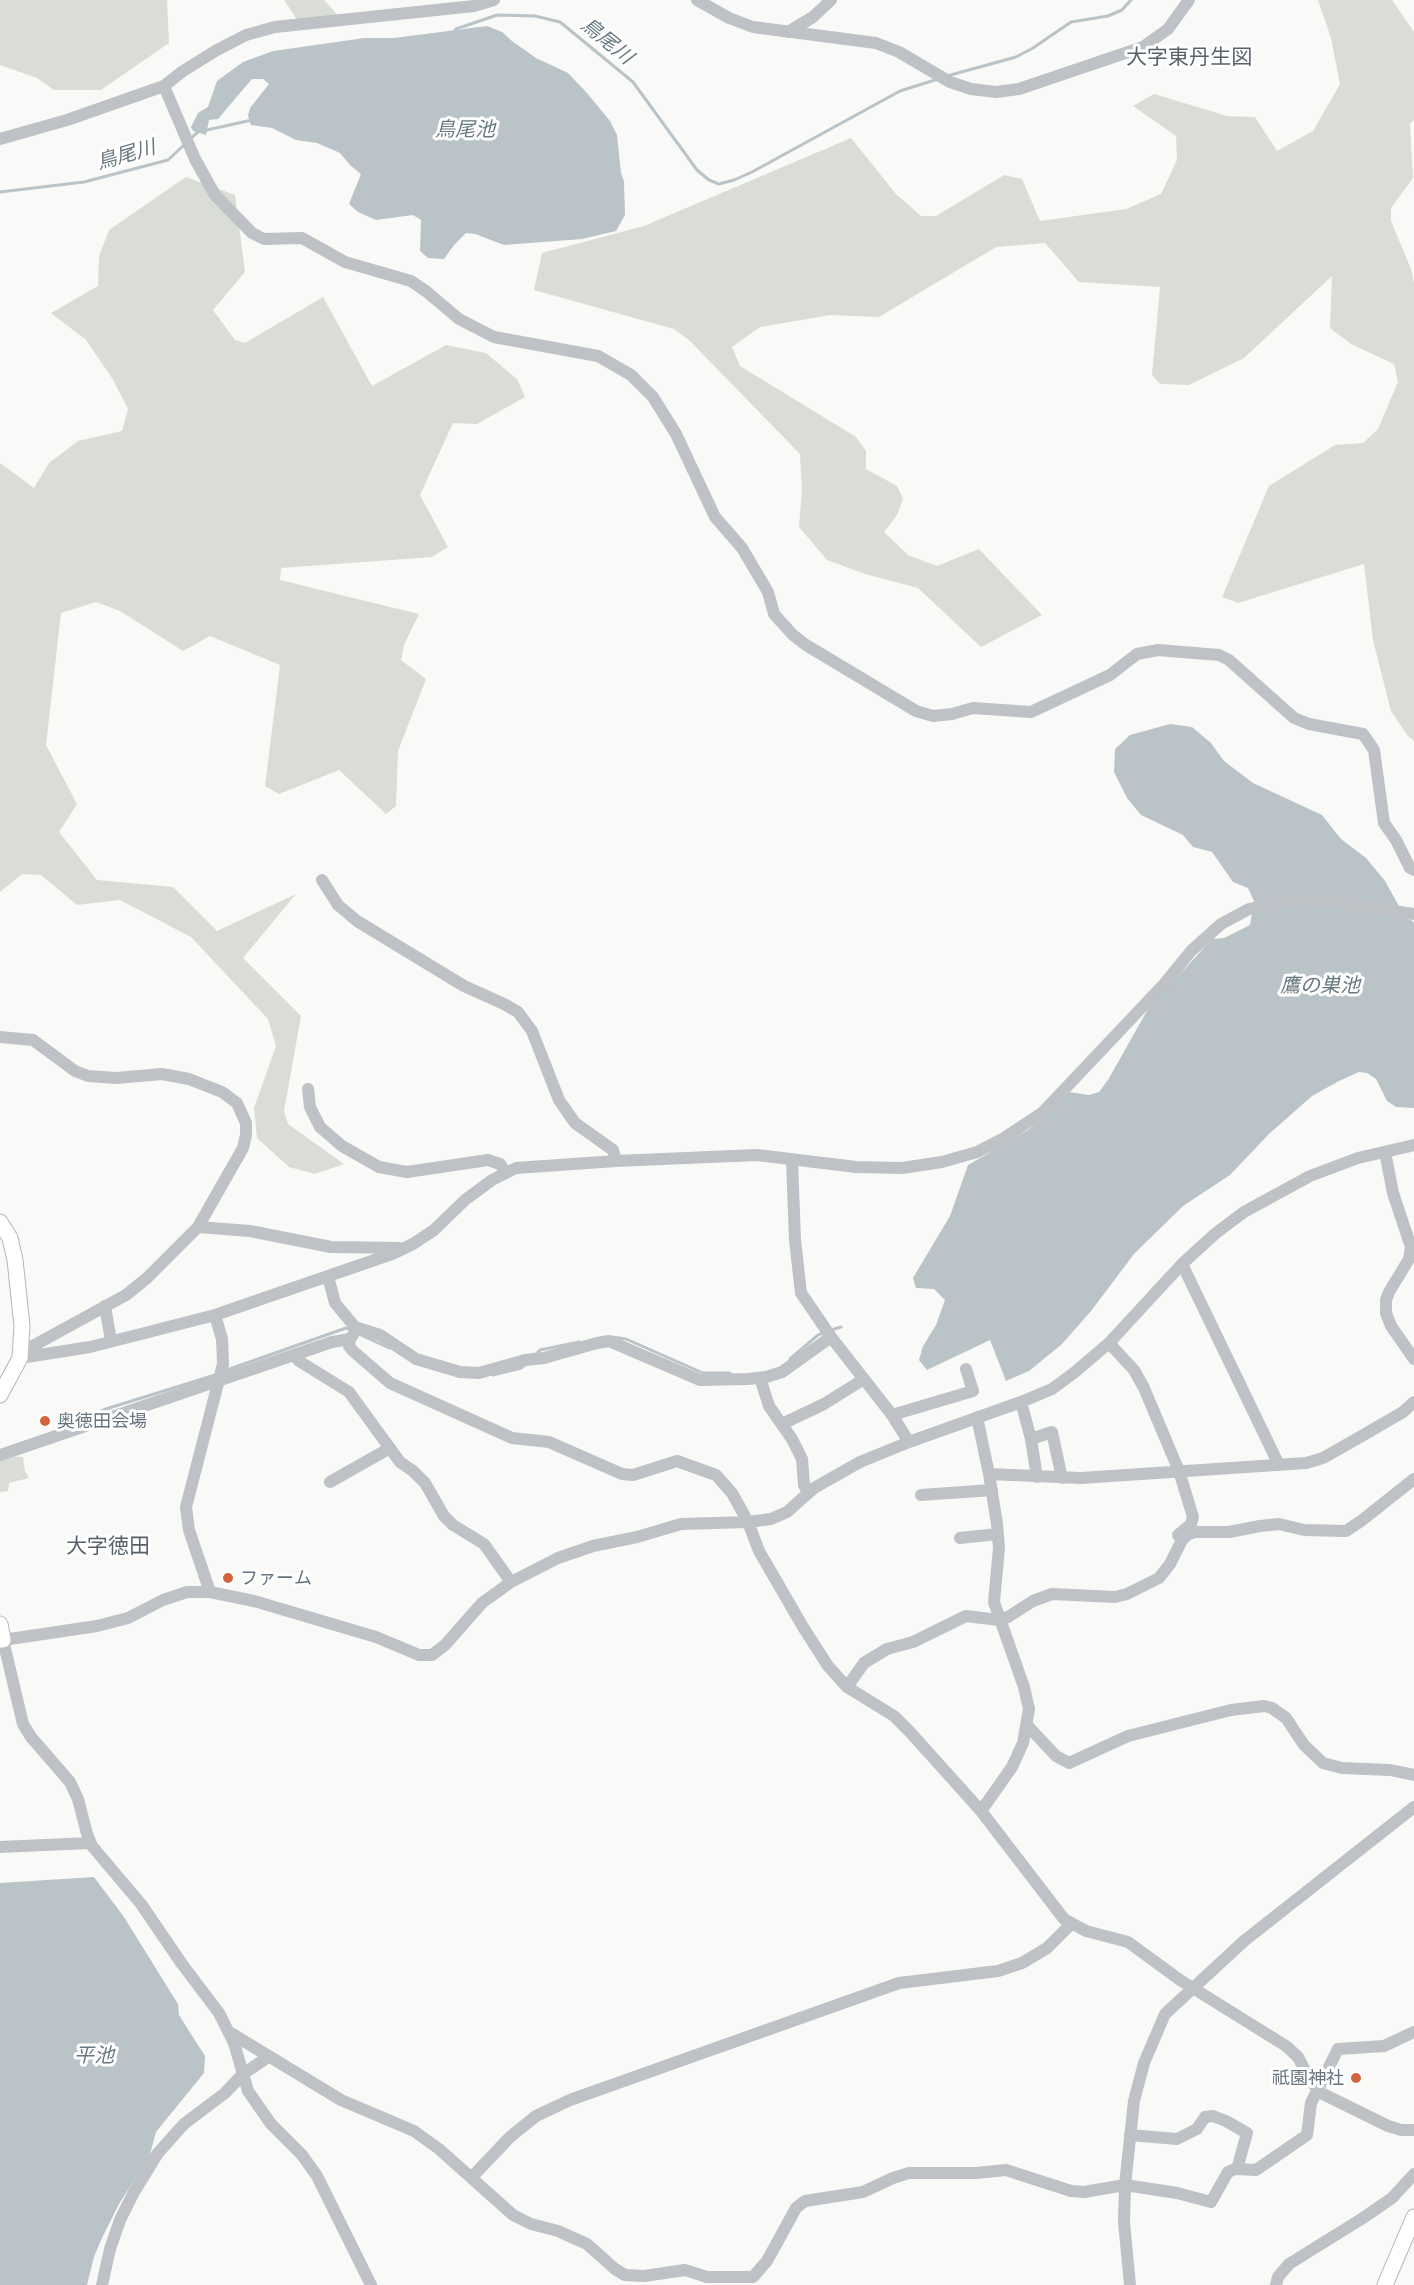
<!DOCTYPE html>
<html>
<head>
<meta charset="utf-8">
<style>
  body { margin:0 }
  canvas { display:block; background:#f9f9f7 }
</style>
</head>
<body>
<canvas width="1414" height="2285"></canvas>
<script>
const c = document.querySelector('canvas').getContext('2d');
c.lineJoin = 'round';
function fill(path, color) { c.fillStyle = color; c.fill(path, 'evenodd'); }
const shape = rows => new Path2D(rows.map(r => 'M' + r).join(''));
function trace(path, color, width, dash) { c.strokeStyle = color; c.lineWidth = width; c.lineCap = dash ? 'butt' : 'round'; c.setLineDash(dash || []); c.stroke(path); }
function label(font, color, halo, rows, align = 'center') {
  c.font = font + ' "Asap Condensed","Noto Sans JP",sans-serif'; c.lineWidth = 6; c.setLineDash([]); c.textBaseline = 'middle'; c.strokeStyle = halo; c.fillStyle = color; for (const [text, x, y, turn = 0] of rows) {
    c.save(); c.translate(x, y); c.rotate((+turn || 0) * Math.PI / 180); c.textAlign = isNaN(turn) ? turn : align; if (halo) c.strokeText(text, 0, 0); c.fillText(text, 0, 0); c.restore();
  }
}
const green = shape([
  [0,0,167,0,169,43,101,90,54,90,37,78,0,65],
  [284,0,324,0,344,22,301,26],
  [1318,0,1392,0,1414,32,1414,120,1410,124,1413,178,1391,208,1391,221,1411,269,1414,283,1414,741,1408,736,1391,711,1373,640,1364,564,1238,603,1222,597,1269,486,1335,445,1363,443,1378,429,1398,382,1394,364,1351,344,1330,328,1332,276,1244,358,1189,385,1160,384,1152,375,1160,287,1079,282,1045,243,996,247,879,317,830,315,760,327,732,347,740,366,856,437,866,451,866,469,897,486,903,499,897,515,884,532,908,555,937,566,979,549,1042,615,981,647,918,588,865,574,827,560,799,527,802,490,800,454,689,340,674,329,534,290,542,253,644,226,851,138,896,194,921,216,936,216,1004,175,1022,179,1040,221,1126,209,1161,194,1177,160,1176,136,1133,106,1154,94,1227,116,1255,117,1277,151,1313,131,1340,84,1331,38],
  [186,177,235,195,245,272,213,310,235,340,245,343,323,297,372,386,446,345,486,353,517,379,525,397,477,424,453,423,420,495,448,547,432,557,281,568,280,580,419,614,404,645,401,660,426,679,398,751,396,806,386,814,339,770,279,794,265,786,280,665,210,636,183,651,120,611,96,602,61,613,46,745,77,804,59,832,97,880,173,887,217,931,296,894,243,958,301,1016,284,1111,288,1124,344,1164,315,1174,289,1167,257,1138,254,1108,276,1046,268,1019,191,937,120,900,77,905,41,875,22,874,0,892,0,463,34,488,49,463,78,441,122,431,128,409,112,378,86,340,51,313,98,286,99,256,109,230],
  [4,1456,23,1457,25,1471,29,1478,9,1483,8,1491,0,1492,0,1457]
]);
const water = shape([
  [487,26,502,32,512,41,536,58,568,73,587,93,610,121,617,135,621,173,624,181,625,215,616,231,582,239,504,245,475,234,466,233,454,245,444,259,428,258,420,251,421,220,413,215,376,220,358,212,349,204,361,174,350,165,340,153,317,143,296,140,272,128,251,125,248,116,250,108,269,84,263,79,252,79,218,119,209,120,206,135,193,131,191,127,198,113,208,107,217,81,243,62,273,51,364,38,394,38],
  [1170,724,1192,727,1211,743,1224,761,1253,783,1322,815,1341,839,1366,858,1385,881,1405,917,1414,922,1414,1108,1396,1107,1387,1101,1376,1079,1367,1073,1359,1072,1339,1081,1312,1096,1269,1134,1230,1175,1183,1206,1134,1254,1091,1311,1062,1344,1029,1371,1006,1381,990,1340,927,1370,919,1360,923,1346,936,1325,945,1300,934,1289,916,1288,913,1278,950,1216,968,1165,1028,1130,1047,1116,1069,1092,1089,1095,1099,1092,1108,1080,1148,1009,1212,939,1224,938,1250,925,1254,901,1248,888,1233,882,1212,852,1193,847,1183,835,1141,815,1127,798,1114,772,1115,749,1130,735],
  [94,1877,124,1917,178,2004,179,2015,205,2056,204,2073,156,2132,148,2162,140,2171,119,2204,102,2238,94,2257,87,2285,0,2285,0,1883]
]);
const stream = shape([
  [454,32,456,29,497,15,535,16,560,22,633,82,697,170,709,180,719,184,734,180,752,172,900,91,938,79],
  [947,76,1016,57,1033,48,1071,22,1108,16,1122,10,1131,0],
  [191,138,198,132,252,120],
  [0,192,84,182,168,160,184,145],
  [831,1330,841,1327],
  [612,1337,626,1339,703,1373,730,1373],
  [535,1355,540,1350,579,1342],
  [790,1359,818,1335,825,1332],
  [224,1371,346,1328,389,1348],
  [493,1375,521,1368,526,1364],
  [68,1425,106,1409,215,1375]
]);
const minor = shape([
  [697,0,729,18,753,27,876,43,899,52,950,82,971,89,996,92,1019,89,1143,47,1168,29,1189,0],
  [788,32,813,17,831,0],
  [164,86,195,159,215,195,252,233,264,239,302,238,345,262,411,281,427,292,459,319,494,337,598,356,631,375,653,397,676,434,715,517,742,548,768,592,774,614,793,635,806,645,916,711,933,716,952,714,973,708,1031,712,1110,675,1137,654,1158,650,1219,655,1229,660,1294,718,1309,724,1363,734,1374,750,1384,823,1396,840,1410,868,1414,870],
  [0,139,67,120,164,86,183,71,217,50,246,35,275,27,474,6,494,0],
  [322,880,338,905,357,921,464,986,504,1004,518,1012,532,1031,559,1100,575,1123,613,1150,616,1161],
  [0,1037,33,1040,75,1071,88,1076,116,1078,162,1074,189,1079,222,1092,237,1103,246,1123,246,1135,243,1148,198,1227,147,1278,126,1295,20,1353],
  [308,1089,310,1107,320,1127,342,1146,379,1167,407,1172,488,1160,500,1164,506,1173],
  [1385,1152,1393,1193,1411,1247,1409,1259,1389,1292,1386,1300,1386,1313,1391,1326,1414,1359],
  [792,1160,795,1240,801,1293,831,1337,892,1415,909,1442],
  [198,1227,250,1231,331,1247,399,1248],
  [1182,1264,1279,1465],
  [328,1276,335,1303,355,1327,380,1335,416,1359,460,1372,479,1373,525,1360,544,1358,597,1343,609,1341,700,1380,748,1379,766,1377,782,1372,831,1337],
  [105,1306,111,1341],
  [350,1339,349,1346,353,1351,390,1383,512,1438,549,1442,622,1474,633,1475,677,1461,716,1475,732,1493,748,1522,759,1551,803,1627,828,1666,847,1687,894,1716,910,1732,981,1811,1064,1919,1086,1931,1128,1942,1180,1980,1286,2046,1298,2057,1310,2080,1321,2093,1388,2126,1401,2130,1414,2130],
  [1109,1343,1134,1370,1144,1388,1179,1471,1193,1517,1191,1524,1178,1535],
  [294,1355,299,1361,349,1392,400,1462,413,1471,425,1483,444,1516,453,1525,484,1544,511,1582],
  [20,1358,90,1347,215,1315,392,1254,413,1244,434,1230,465,1200,492,1180,516,1168,616,1161,757,1155,856,1167,902,1168,942,1162,977,1152,1004,1138,1042,1113,1165,983,1191,951,1221,924,1249,909,1290,900,1330,901,1414,914],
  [760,1378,769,1406,792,1439,802,1459,804,1485,808,1493],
  [1021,1402,1031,1439,1037,1477],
  [892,1415,973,1391,966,1369],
  [977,1417,989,1474,997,1524,999,1548,994,1602,1024,1687,1029,1709,1023,1743,1012,1767,981,1811],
  [782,1424,824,1404,864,1379],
  [1031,1439,1052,1432,1062,1478],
  [0,1455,332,1342,350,1339,353,1335],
  [989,1474,1081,1478,1306,1463,1323,1458,1360,1437,1403,1412,1414,1402],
  [330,1482,390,1448],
  [921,1495,992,1490],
  [960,1538,998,1534],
  [210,1592,189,1530,186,1507,223,1364,222,1339,215,1315],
  [847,1687,864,1663,887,1649,913,1642,966,1616,999,1620,1008,1617,1033,1601,1052,1594,1115,1597,1127,1594,1159,1578,1170,1564,1182,1540,1187,1535,1195,1532,1229,1532,1260,1526,1279,1524,1304,1530,1346,1531,1361,1521,1414,1479],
  [1027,1725,1056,1756,1069,1763,1128,1736,1231,1710,1264,1706,1272,1708,1286,1718,1304,1745,1323,1763,1342,1768,1390,1770,1414,1775],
  [0,1847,90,1843],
  [229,2032,341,2100,414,2131,439,2149,513,2215,531,2224,558,2231,587,2244,615,2269,625,2275,644,2276,685,2270,707,2277,753,2277,767,2261,796,2208,805,2201,863,2192,893,2178,909,2173,976,2173,1006,2170,1071,2191,1084,2192,1125,2185,1177,2193,1211,2202,1228,2172,1235,2169,1256,2170,1307,2135,1311,2103,1338,2049,1384,2046,1414,2032],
  [1130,2135,1177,2139,1197,2129,1205,2117,1213,2116,1226,2121,1247,2133,1237,2169],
  [472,2177,510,2137,536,2116,570,2100,899,1983,998,1971,1022,1963,1047,1948,1071,1924],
  [102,2285,110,2249,120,2220,134,2192,158,2153,184,2124,225,2093,243,2074,268,2057],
  [371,2285,317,2176,302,2155,271,2124,248,2091,234,2043,219,2013,182,1964,141,1904,92,1846,87,1834,78,1799,70,1782,31,1737,23,1724,3,1640,97,1626,128,1618,163,1600,187,1592,210,1592,254,1601,376,1637,419,1655,432,1655,445,1645,482,1603,511,1582,558,1558,593,1546,637,1537,681,1524,748,1522,771,1519,787,1512,814,1488,860,1462,909,1442,1021,1402,1052,1389,1075,1372,1109,1343,1182,1264,1216,1233,1244,1212,1310,1176,1358,1158,1414,1145],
  [1130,2285,1124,2222,1125,2185,1134,2101,1144,2063,1165,2014,1244,1941,1414,1807],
  [1276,2285,1278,2277,1289,2264,1363,2218,1392,2198,1414,2174]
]);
const major = shape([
  [0,1222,10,1238,15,1260,22,1326,20,1358,0,1395],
  [0,1624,3,1640,0,1640],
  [1385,2285,1414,2217]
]);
const markers = [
  [45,1421,6,"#d3633d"],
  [228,1578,6,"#d3633d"],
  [1356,2078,6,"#d3633d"]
];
const poiNames = [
  ["奥徳田会場",57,1421],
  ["ファーム",240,1578],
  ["祇園神社",1344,2078,"right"]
];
const waterNames = [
  ["鳥尾川",607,41,39],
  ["鳥尾池",465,130],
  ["鳥尾川",126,155,-16],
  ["鷹の巣池",1320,986],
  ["平池",94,2056]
];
const quarterNames = [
  ["大字東丹生図",1189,57],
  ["大字徳田",108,1546]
];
fill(green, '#d9ddd6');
fill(water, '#bac4c8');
trace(stream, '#bac4c8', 3);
trace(major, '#b2b7bb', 17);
trace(minor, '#bec2c6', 12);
trace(major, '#fff', 15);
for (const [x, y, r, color] of markers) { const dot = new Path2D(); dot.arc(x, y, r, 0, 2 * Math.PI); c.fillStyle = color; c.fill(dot); trace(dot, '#fff', 2); }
label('18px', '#66747f', '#fff', poiNames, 'left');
label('italic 20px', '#67787f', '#fff', waterNames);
label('21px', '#58626a', '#fff', quarterNames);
</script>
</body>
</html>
